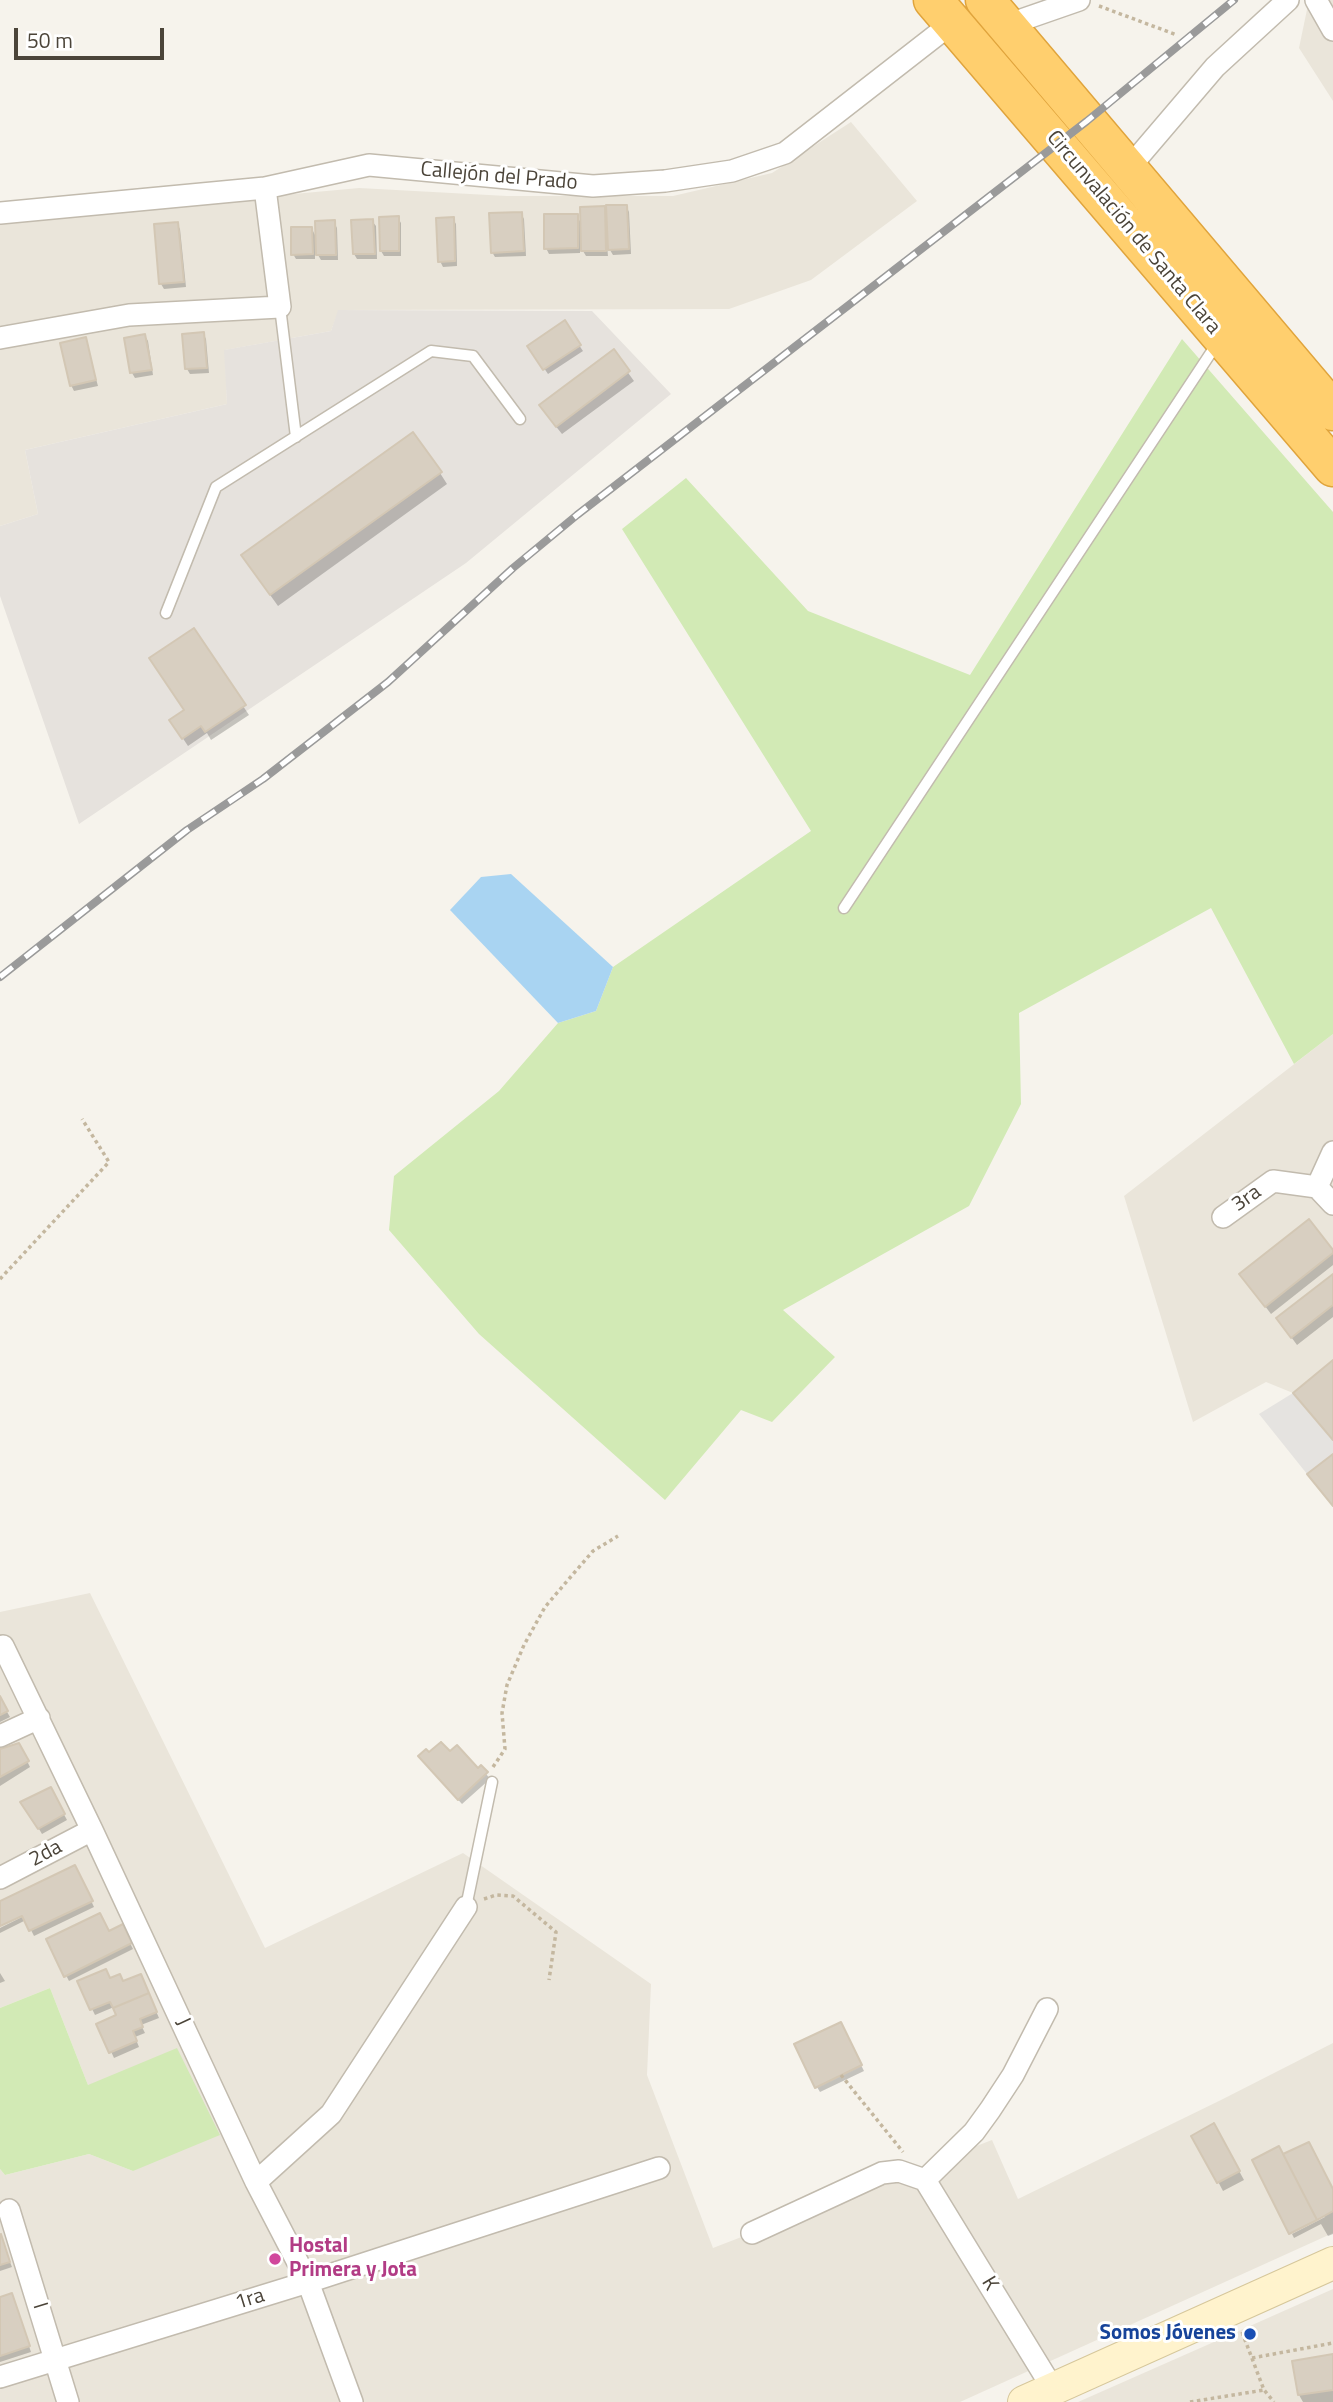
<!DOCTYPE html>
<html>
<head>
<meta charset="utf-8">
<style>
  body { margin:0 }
  #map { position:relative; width:1333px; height:2402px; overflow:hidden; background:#f6f3ec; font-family:"Titillium Web",sans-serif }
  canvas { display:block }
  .scale { position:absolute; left:14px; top:28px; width:150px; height:32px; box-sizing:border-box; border:4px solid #4b4439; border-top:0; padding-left:9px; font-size:21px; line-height:24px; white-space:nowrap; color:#4b4439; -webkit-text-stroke:5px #fff; paint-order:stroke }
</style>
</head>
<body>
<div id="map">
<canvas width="1333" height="2402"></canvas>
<div class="scale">50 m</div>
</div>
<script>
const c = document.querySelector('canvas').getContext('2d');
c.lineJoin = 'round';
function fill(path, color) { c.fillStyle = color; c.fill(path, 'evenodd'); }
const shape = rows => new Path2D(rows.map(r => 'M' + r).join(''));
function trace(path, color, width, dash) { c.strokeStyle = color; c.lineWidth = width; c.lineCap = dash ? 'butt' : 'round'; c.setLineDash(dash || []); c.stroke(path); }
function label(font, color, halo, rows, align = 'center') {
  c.font = font + ' "Titillium Web",sans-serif'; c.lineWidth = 6; c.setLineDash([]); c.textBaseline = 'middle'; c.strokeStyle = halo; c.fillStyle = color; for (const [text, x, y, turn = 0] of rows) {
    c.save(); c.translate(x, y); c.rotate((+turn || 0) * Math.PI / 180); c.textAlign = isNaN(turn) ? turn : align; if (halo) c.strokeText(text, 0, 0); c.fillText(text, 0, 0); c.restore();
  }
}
const residential = shape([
  [1309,0,1333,0,1333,101,1299,48],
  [851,122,917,201,811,280,729,309,339,310,331,331,225,350,227,404,25,450,38,514,0,526,0,221,359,188,507,196,673,196,772,173],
  [1333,1034,1333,1360,1293,1393,1266,1382,1193,1422,1124,1196],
  [90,1593,265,1948,463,1853,651,1984,647,2075,713,2248,992,2140,1018,2199,1221,2100,1333,2043,1333,2233,960,2402,0,2402,0,2169,5,2175,89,2154,133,2171,88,2085,50,1988,0,2008,0,1612],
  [1333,2289,1333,2402,1078,2402,1241,2330]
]);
const industrial = shape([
  [338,310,592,311,671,394,466,563,79,824,0,596,0,526,38,514,25,450,227,404,224,350,331,331]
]);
const green = shape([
  [1182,339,1333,512,1333,1034,1294,1064,1211,908,1019,1013,1021,1104,969,1206,783,1310,835,1357,772,1422,741,1410,665,1500,479,1334,389,1230,394,1176,499,1091,558,1023,596,1011,613,967,811,831,622,529,686,478,808,611,970,675],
  [50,1988,88,2085,177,2048,220,2135,133,2171,89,2154,5,2175,0,2169,0,2008]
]);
const parking = shape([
  [1293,1393,1333,1440,1333,1454,1307,1474,1259,1414]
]);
const water = shape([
  [511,874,613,967,596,1011,558,1023,450,910,481,877]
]);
const shadow = shape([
  [626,206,629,212,631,254,613,255,607,245,608,256,586,256,580,246,580,253,549,254,546,248,577,216,582,225,604,208,609,217],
  [521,213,524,219,526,256,495,257,492,252],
  [398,218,401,223,401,256,384,256,381,251],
  [453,219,456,224,457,266,443,267,440,261],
  [372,221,376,226,377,259,357,259,354,254],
  [334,222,337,228,338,260,321,260,315,250,315,259,296,259,293,254,312,229,317,239],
  [177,224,180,229,186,287,164,289,161,284,156,226],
  [564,323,583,351,548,374,529,346],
  [203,333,206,339,209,373,190,374,187,369],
  [145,336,148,341,153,375,135,378,132,373],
  [85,339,98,386,74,391,71,385],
  [613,352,634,381,562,434,546,414],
  [440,473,447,484,278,606,250,567],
  [193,631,249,715,211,740,207,733,188,746,176,728,186,711],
  [1333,1253,1333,1265,1271,1314,1241,1274],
  [1333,1276,1333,1317,1297,1345,1278,1319],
  [0,1700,10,1717,0,1722],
  [19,1745,30,1767,0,1786,0,1751],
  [449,1753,477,1770,481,1767,490,1779,462,1804,423,1761,429,1755],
  [50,1789,67,1820,42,1834,23,1802],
  [75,1867,94,1907,34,1936,26,1920,0,1933,0,1928,30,1913,29,1910,0,1924,0,1903],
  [122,1927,133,1949,69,1981,48,1940,108,1933],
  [0,1973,5,1981,0,1983],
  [110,1980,123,1983,143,1981,159,2018,141,2025,145,2033,135,2037,139,2047,114,2058,99,2025,118,2016,114,2007,95,2015,79,1982],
  [843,2029,864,2071,820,2092,817,2087],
  [1214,2125,1244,2180,1223,2191,1194,2136],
  [1283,2157,1333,2190,1333,2234,1328,2236,1321,2224,1294,2238,1292,2234,1325,2217],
  [0,2237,12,2267,0,2271],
  [12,2295,31,2352,0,2362,0,2298],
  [1333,2356,1333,2402,1303,2402,1299,2395]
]);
const building = shape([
  [606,205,627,205,629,249,608,250,606,205],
  [605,206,606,251,581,251,580,207,605,206],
  [522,212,524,251,491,253,489,213,522,212],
  [544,214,578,214,578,248,544,249,544,214],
  [399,216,399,251,380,251,379,217,399,216],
  [454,217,455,261,438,262,436,218,454,217],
  [373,219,375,254,353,254,351,220,373,219],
  [335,220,336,255,316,255,315,221,335,220],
  [178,222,184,282,159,284,154,224,178,222],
  [291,227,312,227,313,254,291,255,291,227],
  [565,320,581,345,543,370,527,346,565,320],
  [204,332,207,368,185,369,182,334,204,332],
  [145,334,152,370,130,373,124,338,145,334],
  [86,337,96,380,70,386,60,343,86,337],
  [614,349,630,371,556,427,539,405,614,349],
  [413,432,442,472,270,595,241,555,413,432],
  [194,628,246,705,205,732,201,726,182,739,169,720,184,710,149,658,194,628],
  [1309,1219,1333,1250,1333,1253,1265,1307,1239,1274,1309,1219],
  [1333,1274,1333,1305,1291,1338,1276,1318,1333,1274],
  [1333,1360,1333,1440,1293,1393,1333,1360],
  [1333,1454,1333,1506,1307,1474,1333,1454],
  [0,1696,8,1711,0,1715,0,1696],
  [441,1742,450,1751,457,1745,478,1768,481,1765,488,1772,458,1800,418,1756,426,1749,429,1752,441,1742],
  [19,1743,29,1761,0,1777,0,1749,19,1743],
  [51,1787,65,1814,38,1829,20,1802,51,1787],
  [75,1865,93,1901,29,1931,22,1916,0,1926,0,1901,75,1865],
  [100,1913,109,1931,123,1924,132,1943,64,1977,46,1939,100,1913],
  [106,1969,110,1978,120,1974,123,1981,141,1974,149,1993,113,2008,110,2002,90,2010,77,1981,106,1969],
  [149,1993,157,2012,140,2019,143,2027,133,2031,137,2041,109,2053,96,2024,116,2015,113,2008,149,1993],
  [841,2022,862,2065,815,2088,794,2044,841,2022],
  [1214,2123,1240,2171,1217,2183,1191,2136,1214,2123],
  [1309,2142,1333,2189,1333,2211,1317,2220,1283,2154,1309,2142],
  [1279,2146,1317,2220,1289,2234,1252,2160,1279,2146],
  [1,2234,10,2262,0,2265,0,2235,1,2234],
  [12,2293,30,2346,0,2356,0,2297,12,2293],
  [1333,2354,1333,2390,1298,2395,1292,2361,1333,2354]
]);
const path = shape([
  [1099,6,1177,35],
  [0,1279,109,1162,82,1119],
  [493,1767,505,1749,502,1713,507,1685,524,1645,545,1607,574,1573,593,1551,618,1536],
  [484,1899,496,1895,513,1896,556,1932,549,1980],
  [841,2075,903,2152],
  [1242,2332,1264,2390,1274,2402],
  [1252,2358,1333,2343],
  [1190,2402,1264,2390]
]);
const lane = shape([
  [280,307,296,437],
  [166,613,216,487,431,351,473,356,520,419],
  [844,908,1218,342],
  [466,1907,492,1782]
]);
const street = shape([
  [1316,0,1333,30],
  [1007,25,1079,0],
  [1128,169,1215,67,1288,0],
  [0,213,265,188,369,165,593,186,665,181,732,171,785,153,952,23],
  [0,338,129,315,280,307,265,188],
  [1317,1187,1333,1204],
  [1223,1217,1273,1181,1317,1187,1333,1152],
  [3,1646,92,1830,256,2182,308,2282,352,2402],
  [0,1736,39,1718],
  [0,1878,92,1830],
  [925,2180,1053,2389],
  [256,2182,331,2114,466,1907],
  [9,2210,68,2402],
  [752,2233,882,2173,899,2171,925,2180,974,2132,990,2110,1013,2075,1047,2009],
  [0,2377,308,2282,659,2168]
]);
const secondary = shape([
  [1024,2402,1333,2263]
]);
const highway = shape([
  [933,0,1333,467],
  [985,0,1333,411]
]);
const rail = shape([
  [0,977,187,830,263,779,388,682,513,568,577,515,1087,121,1234,0]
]);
const markers = [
  [275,2259,7,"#d1479c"],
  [1250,2334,7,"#1a4fb4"]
];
const streetNames = [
  ["Callejón del Prado",499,177,5],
  ["Circunvalación de Santa Clara",1133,233,50],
  ["3ra",1247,1199,-35],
  ["2da",46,1854,-28],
  ["J",182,2022,65],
  ["K",989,2284,59],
  ["1ra",250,2300,-17],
  ["I",39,2306,73]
];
const hotelNames = [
  ["Hostal",289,2247],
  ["Primera y Jota",289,2271]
];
const transitNames = [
  ["Somos Jóvenes",1236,2334]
];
fill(residential, '#eae5da');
fill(industrial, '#e6e2dd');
fill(green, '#d2eab5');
fill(parking, '#e5e3e0');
fill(water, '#a9d4f2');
fill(shadow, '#0003');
fill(building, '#d8cfc1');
trace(building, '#d3c7b4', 2);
trace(lane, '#c2bbae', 13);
trace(street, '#c2bbae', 24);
trace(secondary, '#d6c79b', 34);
trace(highway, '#e0a43c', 41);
trace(path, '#c4b79f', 3.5, [3.5, 3.5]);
trace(lane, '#fff', 10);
trace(street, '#fff', 21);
trace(secondary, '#fff3cd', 32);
trace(highway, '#ffcf6e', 38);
trace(rail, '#9a9a9a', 8);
trace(rail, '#fff', 5, [16]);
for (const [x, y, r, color] of markers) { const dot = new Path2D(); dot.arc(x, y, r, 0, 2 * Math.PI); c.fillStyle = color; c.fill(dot); trace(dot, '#fff', 2.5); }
label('21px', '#4b4439', '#fff', streetNames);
label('bold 21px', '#b23c85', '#fff', hotelNames, 'left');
label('bold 21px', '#164399', '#fff', transitNames, 'right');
</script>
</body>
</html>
